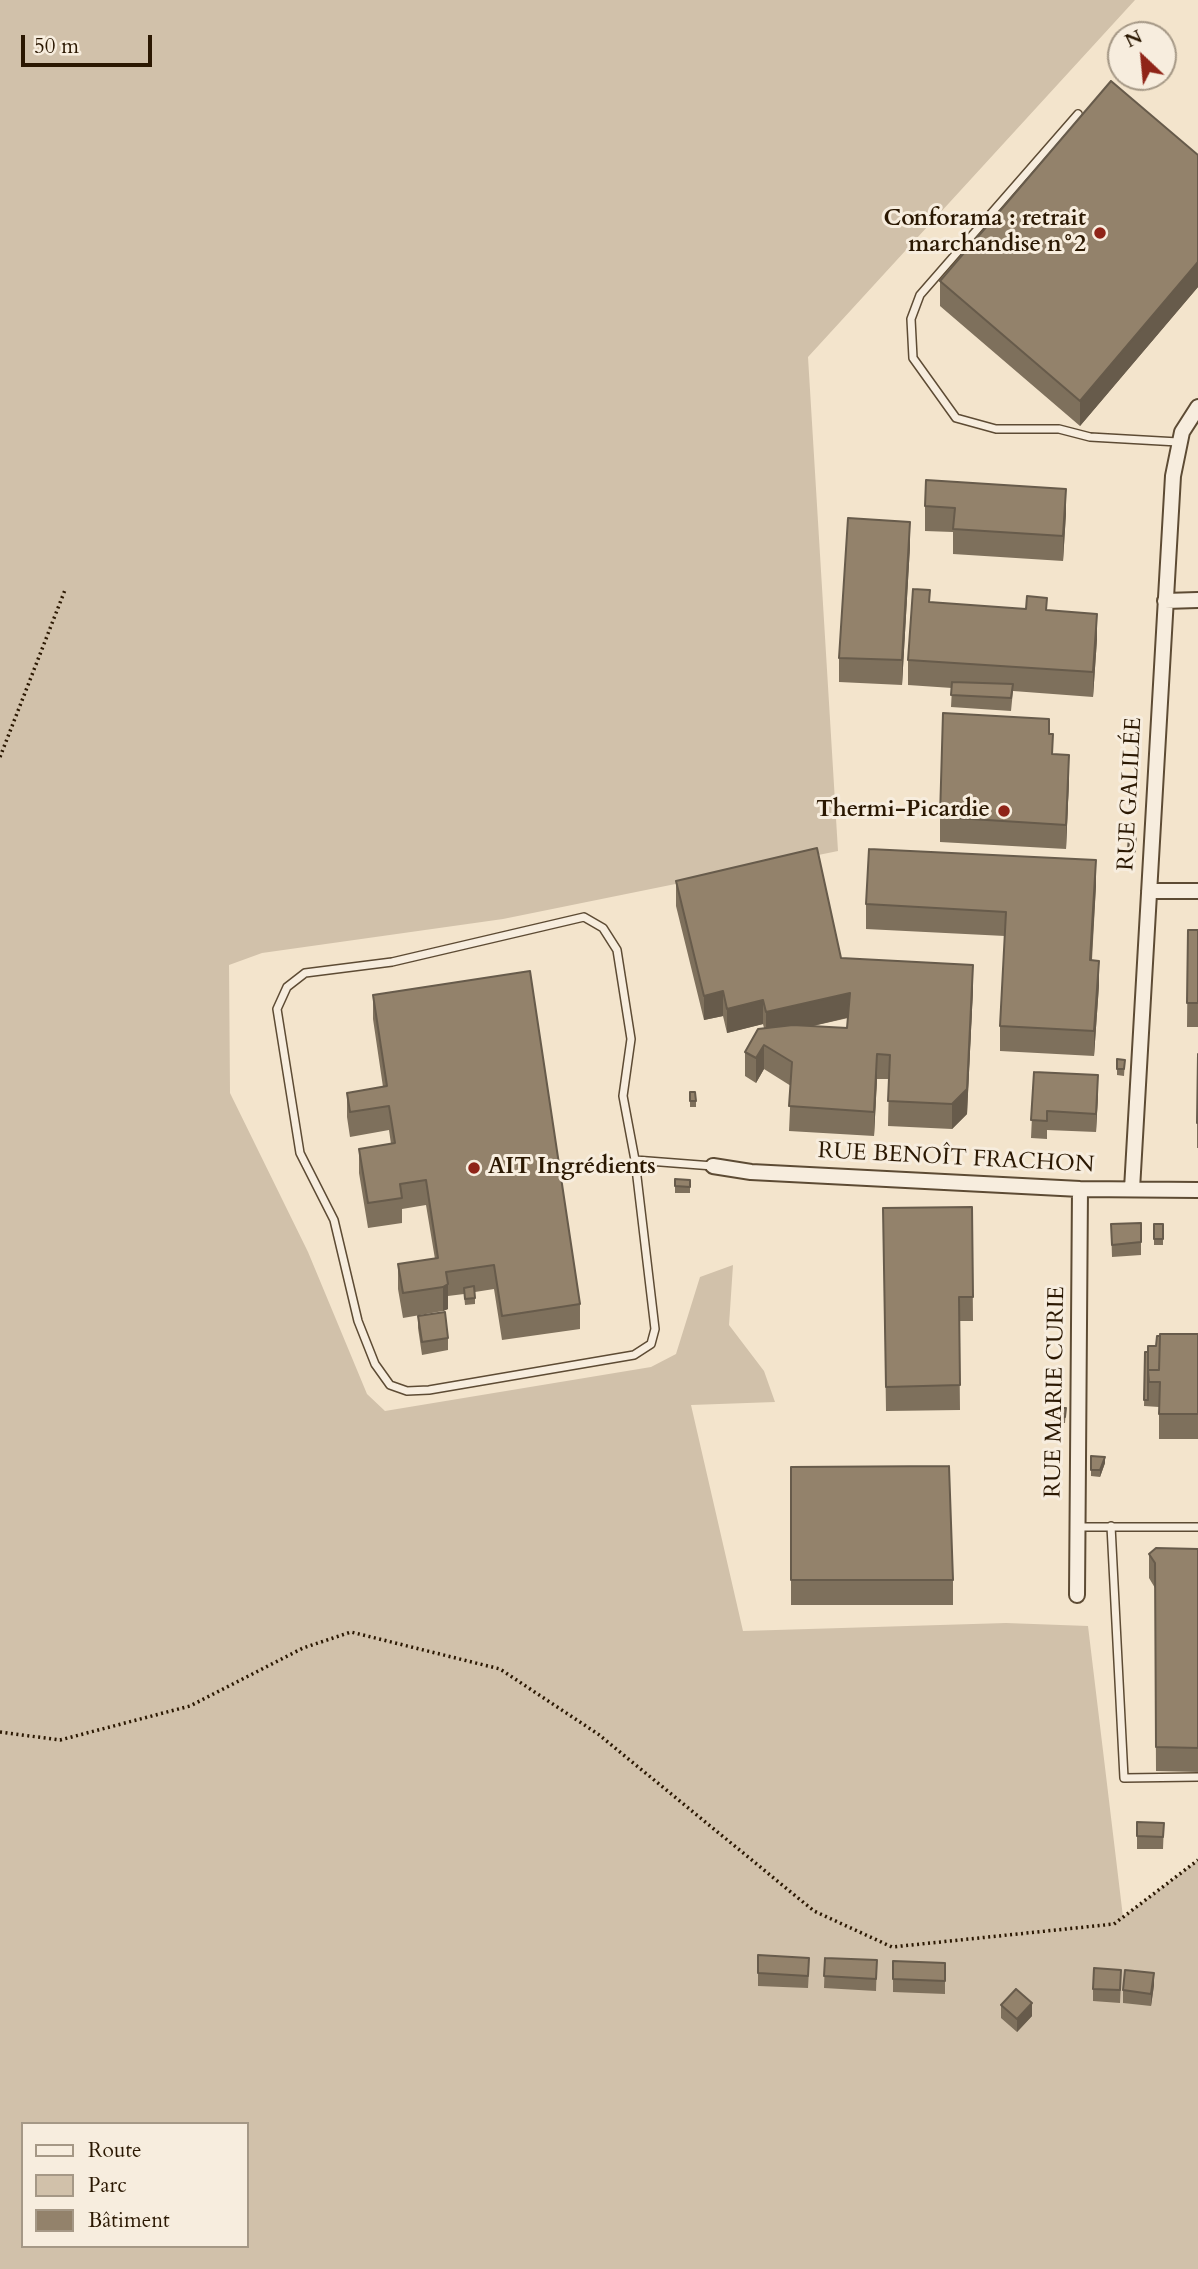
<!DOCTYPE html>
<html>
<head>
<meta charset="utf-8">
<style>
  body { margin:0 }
  #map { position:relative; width:1198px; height:2269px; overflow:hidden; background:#f3e4cc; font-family:Cardo,serif }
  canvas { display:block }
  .legend { position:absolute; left:21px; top:2122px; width:228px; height:126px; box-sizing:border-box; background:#f7edde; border:2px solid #a59886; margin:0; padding:9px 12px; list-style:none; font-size:21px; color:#2b1802 }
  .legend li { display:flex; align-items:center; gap:14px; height:35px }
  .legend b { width:35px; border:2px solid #a59886 }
  .north { position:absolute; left:1107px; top:21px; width:70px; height:70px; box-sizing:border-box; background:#f7edde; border:2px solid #a59886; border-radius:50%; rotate:334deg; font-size:19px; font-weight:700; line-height:28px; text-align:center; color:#2b1802 }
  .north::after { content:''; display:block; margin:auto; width:24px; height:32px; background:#8f2418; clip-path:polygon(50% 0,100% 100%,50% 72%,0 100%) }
  .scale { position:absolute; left:21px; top:35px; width:131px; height:32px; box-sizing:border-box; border:4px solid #2b1802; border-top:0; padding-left:9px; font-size:21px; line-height:24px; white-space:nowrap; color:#2b1802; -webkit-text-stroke:5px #f7edde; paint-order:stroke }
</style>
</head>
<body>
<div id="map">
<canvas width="1198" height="2269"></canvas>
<ul class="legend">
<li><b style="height:9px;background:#f7edde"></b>Route</li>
<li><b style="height:19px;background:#d1c1aa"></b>Parc</li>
<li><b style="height:19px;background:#93826b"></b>Bâtiment</li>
</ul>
<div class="north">N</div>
<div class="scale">50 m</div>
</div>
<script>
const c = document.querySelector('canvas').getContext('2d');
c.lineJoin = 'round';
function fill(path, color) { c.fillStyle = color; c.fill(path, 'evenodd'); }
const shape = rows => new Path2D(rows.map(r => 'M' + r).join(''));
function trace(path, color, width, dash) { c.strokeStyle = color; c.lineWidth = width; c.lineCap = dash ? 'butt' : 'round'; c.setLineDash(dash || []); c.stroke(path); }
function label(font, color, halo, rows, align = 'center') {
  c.font = font + ' Cardo,serif'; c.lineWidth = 6; c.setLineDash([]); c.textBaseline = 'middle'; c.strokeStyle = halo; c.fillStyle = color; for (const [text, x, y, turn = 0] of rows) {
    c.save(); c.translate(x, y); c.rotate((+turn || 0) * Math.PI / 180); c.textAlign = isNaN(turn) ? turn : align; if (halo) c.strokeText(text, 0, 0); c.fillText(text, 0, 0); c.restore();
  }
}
const green = shape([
  [0,0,1135,0,808,357,838,851,503,919,262,953,229,965,230,1093,308,1252,367,1394,385,1411,651,1367,676,1354,700,1277,733,1265,729,1325,764,1371,775,1402,691,1405,743,1631,1006,1623,1088,1626,1123,1917,1198,1860,1198,2269,0,2269],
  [23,2124,247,2124,247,2246,23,2246]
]);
const path = shape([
  [0,757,65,590],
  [0,1732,60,1740,190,1706,303,1648,351,1632,500,1669,598,1734,814,1911,892,1947,1114,1924,1198,1860]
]);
const lane = shape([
  [1078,114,920,295,911,319,913,358,956,418,996,429,1059,429,1090,437,1178,442],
  [635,1160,655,1329,651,1344,634,1355,429,1390,407,1391,390,1385,375,1364,358,1321,334,1220,300,1153,277,1009,287,987,305,973,392,962,584,917,603,928,617,950,631,1039,623,1096,635,1160,713,1166],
  [1111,1526,1124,1778,1198,1777],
  [1078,1527,1198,1527]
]);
const street = shape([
  [1165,601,1198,600],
  [1149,891,1198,891],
  [713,1166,751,1172,1080,1189,1198,1190],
  [1132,1189,1173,476,1182,432,1198,407],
  [1077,1595,1080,1189]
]);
const wall = shape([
  [1198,155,1198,287,1080,426,940,306,940,281],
  [925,506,1066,513,1063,561,953,554,953,532,925,531],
  [910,546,902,685,839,682,839,658],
  [930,603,1047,611,1097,639,1093,697,1013,691,1011,711,951,707,952,688,908,685,908,660],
  [1049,734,1053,754,1069,780,1066,849,940,842,940,817],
  [1129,833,1136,839,1135,857,1128,858],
  [676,881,841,958,973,989,967,1114,952,1129,888,1126,889,1079,877,1079,874,1136,789,1131,791,1086,764,1069,756,1083,745,1076,745,1052,764,1028,763,1024,727,1033,723,1016,704,1020,676,906],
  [848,1018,847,1028,813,1026],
  [1096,885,1092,960,1099,985,1094,1056,1000,1051,1000,1026,1005,936,866,929,866,904],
  [1188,930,1198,930,1198,1027,1187,1027],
  [373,995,580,1304,580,1329,502,1340,494,1289,475,1292,475,1304,465,1305,464,1294,448,1296,448,1309,443,1311,403,1318,398,1289,398,1264,435,1259,426,1205,402,1209,402,1223,368,1228,359,1173,359,1149,391,1144,389,1130,350,1137,347,1117,347,1093,383,1087,373,1019],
  [1198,1054,1198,1148,1197,1148,1197,1123],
  [1117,1059,1125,1060,1124,1076,1117,1075],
  [1034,1072,1098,1094,1096,1132,1047,1130,1047,1139,1031,1138],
  [690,1092,696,1101,696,1107,690,1107],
  [690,1180,690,1193,675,1193,675,1186],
  [972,1207,973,1321,959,1321,960,1410,886,1411,883,1208],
  [1111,1224,1141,1242,1141,1255,1112,1257],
  [1154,1224,1163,1224,1163,1245,1154,1245],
  [418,1316,448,1338,448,1350,422,1355,418,1328],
  [1198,1334,1198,1439,1159,1439,1159,1407,1144,1406,1145,1352,1148,1352],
  [1055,1408,1066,1408,1065,1423,1054,1423],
  [1091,1456,1105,1463,1100,1477,1091,1476],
  [791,1467,953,1580,953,1605,791,1605],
  [1198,1549,1198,1772,1156,1771,1155,1588,1149,1578,1149,1554],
  [1137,1822,1164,1823,1163,1849,1137,1849],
  [758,1955,809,1970,808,1988,758,1986],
  [825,1958,877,1960,876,1991,824,1988],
  [893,1961,945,1963,945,1994,893,1992],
  [1121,1982,1120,2003,1093,2001,1093,1989],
  [1154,1985,1151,2006,1123,2003,1123,1990],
  [1001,2005,1032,2016,1017,2032,1001,2018]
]);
const shadedWall = shape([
  [1198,262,1198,287,1080,426,1080,401],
  [1066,489,1066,513,1063,561,1063,536],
  [910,522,910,546,902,685,902,660],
  [1097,614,1097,639,1093,697,1093,672],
  [1069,755,1069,780,1066,849,1066,825],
  [1096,860,1096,885,1090,985,1090,960],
  [1099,961,1099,985,1094,1056,1094,1031],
  [973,965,973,989,967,1114,952,1129,952,1104],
  [723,991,723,1016,704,1020,704,996],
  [850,993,850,1017,766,1037,766,1012],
  [763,1000,763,1024,727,1033,727,1009],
  [764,1045,764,1069,756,1083,756,1058],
  [877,1054,877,1079,874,1136,874,1112],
  [1098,1075,1098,1094,1096,1132,1096,1114],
  [448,1284,448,1309,443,1311,443,1287],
  [1105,1457,1105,1463,1100,1477,1100,1470],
  [1154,1973,1154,1985,1151,2006,1151,1994],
  [1032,2003,1032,2016,1017,2032,1017,2019]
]);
const building = shape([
  [1111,81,1198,155,1198,262,1080,401,940,281,1111,81],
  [926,480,1066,489,1063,536,953,529,955,508,925,506,926,480],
  [848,518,910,522,902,660,839,658,848,518],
  [913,589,930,590,929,602,1026,609,1027,596,1047,598,1046,610,1097,614,1093,672,908,660,913,589],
  [952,682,1013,684,1011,698,951,695,952,682],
  [943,713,1049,719,1049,734,1053,734,1052,754,1069,755,1066,825,940,817,943,713],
  [1129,833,1136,833,1135,851,1128,851,1129,833],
  [817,848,841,958,973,965,967,1089,952,1104,888,1101,890,1055,877,1054,874,1112,789,1106,792,1062,764,1045,756,1058,745,1052,758,1029,793,1025,847,1028,850,993,766,1012,763,1000,727,1009,723,991,704,996,676,881,817,848],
  [869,849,1096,860,1090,960,1099,961,1094,1031,1000,1026,1006,912,866,904,869,849],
  [1188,930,1198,930,1198,1003,1187,1003,1188,930],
  [530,971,580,1304,502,1316,494,1265,446,1272,448,1284,443,1287,403,1293,398,1264,438,1258,426,1180,400,1184,402,1198,368,1203,359,1149,395,1143,389,1106,350,1112,347,1093,387,1086,373,995,530,971],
  [1198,1054,1198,1123,1197,1123,1198,1054],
  [1117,1059,1125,1060,1124,1069,1117,1069,1117,1059],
  [1034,1072,1098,1075,1096,1114,1047,1111,1047,1121,1031,1120,1034,1072],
  [690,1092,695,1092,696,1101,690,1101,690,1092],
  [675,1179,690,1180,690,1187,675,1186,675,1179],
  [972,1207,973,1297,959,1297,960,1385,886,1387,883,1208,972,1207],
  [1141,1223,1141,1242,1112,1245,1111,1224,1141,1223],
  [1154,1224,1163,1224,1163,1239,1154,1239,1154,1224],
  [474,1286,475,1298,465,1299,464,1288,474,1286],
  [445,1312,448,1338,422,1342,418,1316,445,1312],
  [1160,1334,1198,1334,1198,1414,1159,1414,1160,1382,1149,1382,1148,1370,1159,1370,1160,1334],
  [1157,1336,1160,1336,1159,1370,1148,1370,1148,1346,1156,1346,1157,1336],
  [1145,1352,1148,1352,1148,1400,1144,1400,1145,1352],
  [1055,1408,1066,1408,1065,1417,1054,1416,1055,1408],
  [1091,1456,1105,1457,1100,1470,1091,1470,1091,1456],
  [949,1466,953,1580,791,1580,791,1467,949,1466],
  [1156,1548,1198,1549,1198,1748,1156,1747,1155,1563,1149,1554,1156,1548],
  [1137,1822,1164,1823,1163,1837,1137,1836,1137,1822],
  [758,1955,809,1958,808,1976,758,1973,758,1955],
  [825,1958,877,1960,876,1979,824,1976,825,1958],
  [893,1961,945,1963,945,1981,893,1979,893,1961],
  [1094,1968,1121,1970,1120,1990,1093,1989,1094,1968],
  [1125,1970,1154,1973,1151,1994,1123,1990,1125,1970],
  [1016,1989,1032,2003,1017,2019,1001,2005,1016,1989]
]);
const markers = [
  [1100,233,7,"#8f2418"],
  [1004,811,7,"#8f2418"],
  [474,1168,7,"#8f2418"]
];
const poiNames = [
  ["Conforama : retrait",1086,220],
  ["marchandise n°2",1086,246],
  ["Thermi-Picardie",990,811],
  ["AIT Ingrédients",488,1168,"left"]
];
const streetNames = [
  ["RUE GALILÉE",1131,794,-87],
  ["RUE BENOÎT FRACHON",956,1159,3],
  ["RUE MARIE CURIE",1056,1392,-89]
];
fill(green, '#d1c1aa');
trace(lane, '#5d4b34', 10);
trace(street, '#5d4b34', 18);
trace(path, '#2b1802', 3.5, [2, 3.5]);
trace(lane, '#f7edde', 7);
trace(street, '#f7edde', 14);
fill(wall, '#7e705c');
fill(shadedWall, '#675b4b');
fill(building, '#93826b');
trace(building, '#675b4b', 2);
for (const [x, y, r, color] of markers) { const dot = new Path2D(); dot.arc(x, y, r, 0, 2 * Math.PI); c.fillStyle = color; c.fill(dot); trace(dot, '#f7edde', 2.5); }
label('bold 23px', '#2b1802', '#f7edde', poiNames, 'right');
label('23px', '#2b1802', '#f7edde', streetNames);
</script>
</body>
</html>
